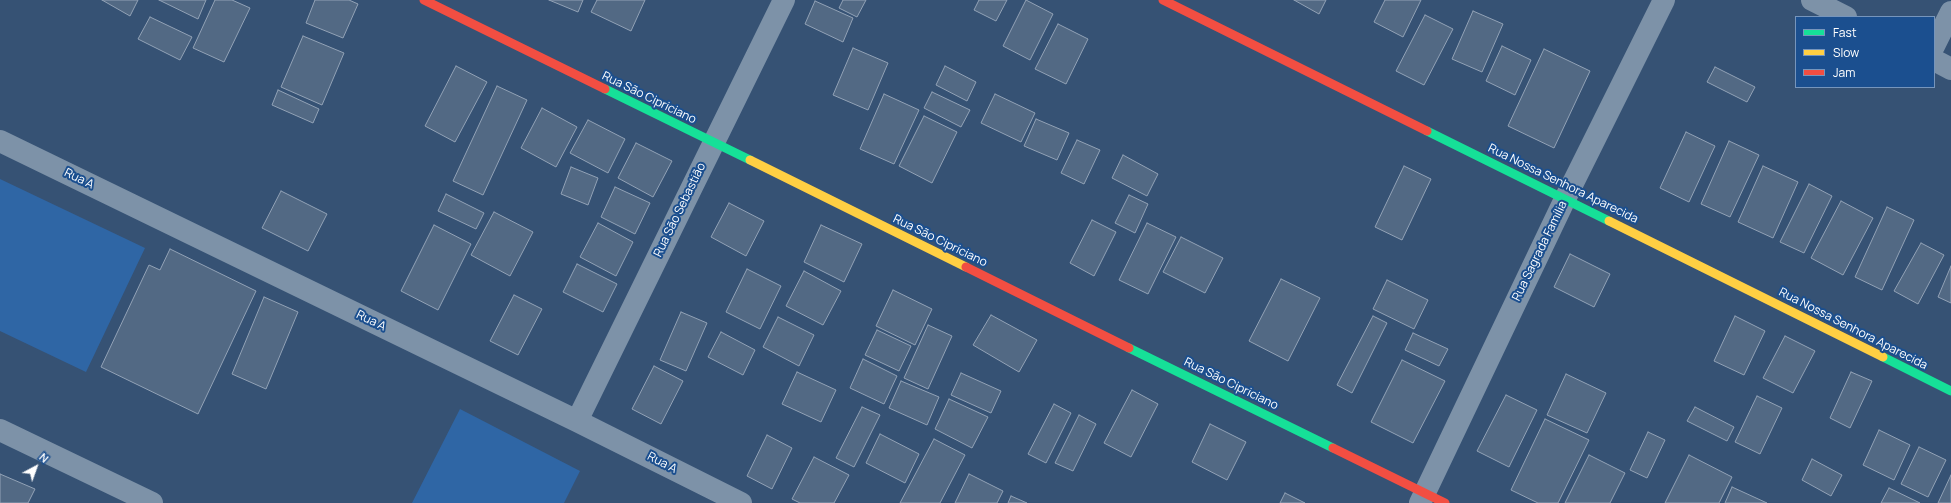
<!DOCTYPE html>
<html>
<head>
<meta charset="utf-8">
<style>
  body { margin:0 }
  #map { position:relative; width:1951px; height:503px; overflow:hidden; background:#365274; font-family:Manrope,sans-serif }
  canvas { display:block }
  .legend { position:absolute; left:1795px; top:16px; width:140px; height:72px; box-sizing:border-box; background:#1b4f8f; border:1px solid #7695bc; margin:0; padding:5px 7px; list-style:none; font-size:12px; color:#fff }
  .legend li { display:flex; align-items:center; gap:8px; height:20px }
  .legend b { width:20px; border:1px solid #7695bc }
  .north { position:absolute; left:16px; top:447px; width:40px; height:40px; -webkit-text-stroke:3px #1b4f8f; paint-order:stroke; rotate:41deg; font-size:11px; font-weight:700; line-height:16px; text-align:center; color:#fff }
  .north::after { content:''; display:block; margin:auto; width:14px; height:18px; background:#fff; clip-path:polygon(50% 0,100% 100%,50% 72%,0 100%) }
</style>
</head>
<body>
<div id="map">
<canvas width="1951" height="503"></canvas>
<ul class="legend">
<li><b style="height:5px;background:#16e098"></b>Fast</li>
<li><b style="height:5px;background:#ffcf43"></b>Slow</li>
<li><b style="height:5px;background:#f24e42"></b>Jam</li>
</ul>
<div class="north">N</div>
</div>
<script>
const c = document.querySelector('canvas').getContext('2d');
c.lineJoin = 'round';
function fill(path, color) { c.fillStyle = color; c.fill(path, 'evenodd'); }
const shape = rows => new Path2D(rows.map(r => 'M' + r).join(''));
function trace(path, color, width, dash) { c.strokeStyle = color; c.lineWidth = width; c.lineCap = dash ? 'butt' : 'round'; c.setLineDash(dash || []); c.stroke(path); }
function label(font, color, halo, rows, align = 'center') {
  c.font = font + ' Manrope,sans-serif'; c.lineWidth = 4; c.setLineDash([]); c.textBaseline = 'middle'; c.strokeStyle = halo; c.fillStyle = color; for (const [text, x, y, turn = 0] of rows) {
    c.save(); c.translate(x, y); c.rotate((+turn || 0) * Math.PI / 180); c.textAlign = isNaN(turn) ? turn : align; if (halo) c.strokeText(text, 0, 0); c.fillText(text, 0, 0); c.restore();
  }
}
const green = shape([
  [0,179,145,248,86,372,0,331],
  [460,409,580,471,564,503,412,503]
]);
const building = shape([
  [102,0,138,0,130,16,102,0],
  [159,0,206,0,198,19,159,0],
  [215,0,232,0,250,8,224,62,193,48,215,0],
  [315,0,349,0,358,4,343,38,306,23,315,0],
  [549,0,583,0,578,12,549,0],
  [597,0,645,0,631,31,591,12,597,0],
  [843,0,866,0,857,17,839,8,843,0],
  [979,0,1007,0,996,21,974,10,979,0],
  [1026,0,1053,14,1030,60,1003,46,1026,0],
  [1294,0,1326,0,1319,14,1294,0],
  [1385,0,1421,0,1403,37,1374,22,1385,0],
  [815,1,853,18,843,42,805,24,815,1],
  [1473,11,1503,24,1482,72,1452,59,1473,11],
  [1425,15,1453,29,1424,85,1396,71,1425,15],
  [150,17,192,37,180,60,138,39,150,17],
  [1058,24,1088,39,1066,84,1035,69,1058,24],
  [303,36,344,53,322,105,281,87,303,36],
  [1502,46,1531,60,1515,95,1486,81,1502,46],
  [853,48,888,63,868,110,833,95,853,48],
  [1544,49,1590,71,1554,148,1508,126,1544,49],
  [456,66,487,82,455,142,425,126,456,66],
  [945,66,976,82,967,101,936,85,945,66],
  [1715,67,1755,87,1747,102,1707,82,1715,67],
  [497,86,527,100,483,195,453,181,497,86],
  [278,90,319,109,313,123,272,105,278,90],
  [932,92,970,110,961,127,924,108,932,92],
  [884,94,919,110,894,164,860,149,884,94],
  [995,94,1035,113,1021,142,981,123,995,94],
  [542,108,577,127,556,167,521,148,542,108],
  [924,116,957,132,932,183,899,166,924,116],
  [1036,119,1069,133,1057,160,1024,146,1036,119],
  [588,120,625,139,608,173,570,153,588,120],
  [1686,132,1715,146,1689,202,1660,188,1686,132],
  [1077,140,1100,150,1084,184,1061,173,1077,140],
  [1729,141,1759,155,1730,217,1701,204,1729,141],
  [636,143,672,161,653,197,618,178,636,143],
  [1123,155,1158,174,1147,196,1112,178,1123,155],
  [1404,166,1431,179,1402,240,1375,227,1404,166],
  [1763,166,1798,182,1773,238,1738,222,1763,166],
  [571,167,598,178,588,205,561,194,571,167],
  [1809,184,1832,196,1804,253,1780,242,1809,184],
  [615,187,650,203,635,234,601,217,615,187],
  [281,191,327,214,308,251,262,228,281,191],
  [446,194,484,213,476,229,438,211,446,194],
  [1129,195,1148,204,1135,233,1115,223,1129,195],
  [1841,201,1873,218,1843,275,1811,258,1841,201],
  [729,203,764,221,746,256,711,237,729,203],
  [1887,207,1914,220,1882,290,1855,277,1887,207],
  [494,212,533,232,510,276,471,255,494,212],
  [1092,220,1116,232,1094,276,1070,263,1092,220],
  [598,223,633,242,616,276,580,257,598,223],
  [1147,223,1176,237,1148,294,1119,280,1147,223],
  [434,225,471,244,438,310,401,291,434,225],
  [821,225,862,244,844,282,804,262,821,225],
  [1181,237,1223,258,1205,293,1163,272,1181,237],
  [1921,243,1944,255,1918,304,1894,291,1921,243],
  [170,249,256,291,198,414,101,367,149,265,160,270,170,249],
  [1570,254,1610,274,1594,307,1554,287,1570,254],
  [577,264,617,284,603,312,563,292,577,264],
  [1951,266,1951,303,1938,297,1951,266],
  [747,269,781,286,760,329,726,312,747,269],
  [804,271,841,291,823,325,786,306,804,271],
  [1281,279,1320,298,1288,361,1249,341,1281,279],
  [1387,280,1428,300,1414,329,1373,309,1387,280],
  [893,290,932,309,915,345,876,326,893,290],
  [514,295,542,309,518,355,490,341,514,295],
  [264,297,298,312,266,389,232,374,264,297],
  [681,312,707,323,686,371,660,360,681,312],
  [991,315,1037,340,1019,372,973,345,991,315],
  [1373,316,1387,323,1352,393,1337,385,1373,316],
  [1735,316,1765,331,1744,375,1714,361,1735,316],
  [778,317,814,335,799,366,763,347,778,317],
  [928,325,952,336,928,389,904,378,928,325],
  [877,330,911,346,899,371,865,355,877,330],
  [721,332,755,350,743,375,708,357,721,332],
  [1413,333,1448,349,1439,366,1405,350,1413,333],
  [1785,336,1815,351,1793,393,1763,378,1785,336],
  [863,359,897,376,884,404,850,388,863,359],
  [1402,360,1445,381,1413,443,1371,422,1402,360],
  [654,366,683,381,661,424,632,409,654,366],
  [797,372,836,390,821,422,782,404,797,372],
  [1851,372,1872,381,1850,428,1830,418,1851,372],
  [961,373,1001,391,991,413,951,395,961,373],
  [1566,374,1606,393,1587,433,1547,415,1566,374],
  [901,381,939,397,927,425,889,408,901,381],
  [1132,390,1158,404,1131,457,1104,443,1132,390],
  [1506,395,1537,410,1509,467,1477,451,1506,395],
  [1757,396,1782,408,1760,454,1735,442,1757,396],
  [949,399,988,417,972,448,935,429,949,399],
  [1054,404,1071,413,1046,463,1028,454,1054,404],
  [862,407,880,415,854,467,836,458,862,407],
  [1695,407,1734,427,1727,441,1687,421,1695,407],
  [1079,415,1096,424,1073,471,1055,463,1079,415],
  [1545,419,1589,440,1558,503,1538,503,1511,490,1545,419],
  [1210,424,1246,442,1227,480,1192,462,1210,424],
  [1879,430,1910,445,1894,480,1863,465,1879,430],
  [1648,432,1665,440,1647,478,1630,470,1648,432],
  [880,434,919,454,905,483,866,463,880,434],
  [767,435,792,448,772,489,747,476,767,435],
  [934,439,965,455,940,503,900,503,934,439],
  [1919,447,1946,460,1928,497,1901,484,1919,447],
  [1589,455,1625,473,1610,503,1565,503,1589,455],
  [1689,455,1732,477,1719,503,1665,503,1689,455],
  [814,457,849,475,834,503,800,503,792,499,814,457],
  [1812,459,1842,475,1831,496,1802,480,1812,459],
  [0,474,35,489,28,503,0,503,0,474],
  [969,474,1003,491,997,503,955,503,969,474],
  [1951,475,1951,503,1938,503,1951,475],
  [1732,487,1767,503,1725,503,1732,487],
  [1889,488,1920,503,1881,503,1889,488],
  [1285,493,1305,503,1280,503,1285,493],
  [1011,496,1027,503,1008,503,1011,496]
]);
const street = shape([
  [1812,0,1846,17],
  [1934,46,1951,12],
  [1934,60,1951,69],
  [0,141,577,421,741,503],
  [577,421,784,0],
  [0,430,152,503],
  [1420,503,1565,199,1664,0]
]);
const fast = shape([
  [605,89,750,160],
  [1427,131,1609,221],
  [1129,348,1333,448],
  [1883,357,1951,391]
]);
const slow = shape([
  [750,160,966,267],
  [1609,221,1883,357]
]);
const jam = shape([
  [424,0,605,89],
  [1163,0,1427,131],
  [966,267,1129,348],
  [1333,448,1445,503]
]);
const streetNames = [
  ["Rua São Cipriciano",649,98,26],
  ["Rua A",79,179,26],
  ["Rua Nossa Senhora Aparecida",1563,184,26],
  ["Rua São Sebastião",680,210,-64],
  ["Rua São Cipriciano",940,241,26],
  ["Rua Sagrada Família",1540,251,-64],
  ["Rua A",371,321,26],
  ["Rua Nossa Senhora Aparecida",1853,329,27],
  ["Rua São Cipriciano",1231,384,26],
  ["Rua A",662,463,27]
];
fill(green, '#2f66a5');
fill(building, '#526984');
trace(building, '#92a2b6', 1);
trace(street, '#7d92a8', 22);
trace(fast, '#16e098', 9);
trace(slow, '#ffcf43', 9);
trace(jam, '#f24e42', 9);
label('12px', '#fff', '#1b4f8f', streetNames);
</script>
</body>
</html>
